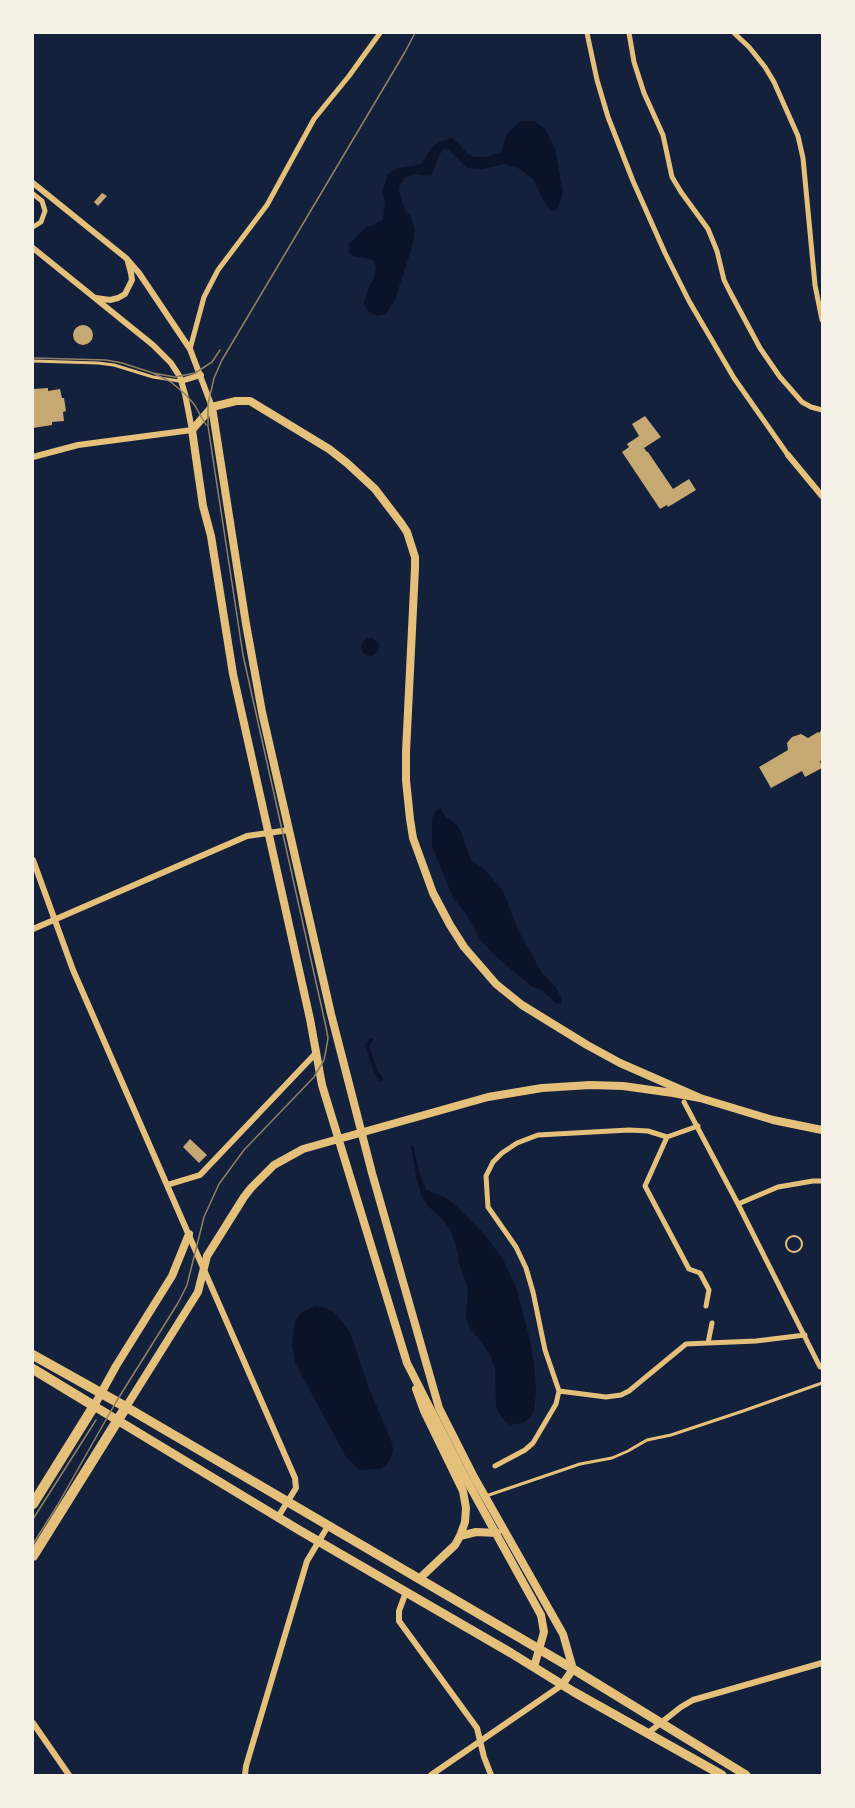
<!DOCTYPE html>
<html>
<head>
<meta charset="utf-8">
<style>
  body { margin:0 }
  #map { position:relative; width:855px; height:1808px; overflow:hidden; background:#14213d; font-family:Lora,serif }
  canvas { display:block }
  .frame { position:absolute; inset:0; border:34px solid #f6f1e7; pointer-events:none }
</style>
</head>
<body>
<div id="map">
<canvas width="855" height="1808"></canvas>
<div class="frame"></div>
</div>
<script>
const c = document.querySelector('canvas').getContext('2d');
c.lineJoin = 'round';
function fill(path, color) { c.fillStyle = color; c.fill(path, 'evenodd'); }
const shape = rows => new Path2D(rows.map(r => 'M' + r).join(''));
function trace(path, color, width, dash) { c.strokeStyle = color; c.lineWidth = width; c.lineCap = dash ? 'butt' : 'round'; c.setLineDash(dash || []); c.stroke(path); }
const water = shape([
  [526,121,534,121,545,129,555,149,563,192,558,208,554,211,550,210,543,200,534,180,518,168,504,164,483,169,467,168,449,150,445,148,439,155,432,175,429,176,414,174,405,178,400,185,399,190,405,211,410,215,415,229,413,244,395,300,386,314,377,316,369,312,364,304,367,291,373,280,376,267,373,260,353,256,349,252,349,244,366,227,374,225,383,219,385,201,382,192,388,174,398,168,417,165,422,163,430,149,438,143,450,138,453,138,467,153,474,157,487,157,501,152,507,134,519,122],
  '361 647a9 9 0 1 1 18 0a9 9 0 1 1-18 0Z',
  [440,808,445,816,455,823,460,829,471,860,485,870,503,891,518,930,542,973,556,987,561,998,561,1004,556,1003,543,991,531,986,493,954,480,939,467,915,453,898,432,846,432,819,435,812],
  [413,1145,420,1175,426,1189,431,1192,443,1196,454,1204,485,1235,503,1259,517,1290,531,1344,535,1373,536,1393,534,1410,530,1418,523,1423,510,1425,503,1419,496,1407,495,1368,489,1353,468,1325,466,1318,468,1289,459,1263,458,1254,451,1231,443,1220,428,1206,422,1197,416,1177,411,1146],
  [315,1306,323,1307,333,1311,347,1328,351,1335,369,1388,392,1443,393,1451,391,1458,385,1466,380,1469,360,1470,346,1457,295,1363,292,1345,295,1321,301,1313]
]);
const stream = shape([
  [371,1040,367,1046,376,1072,381,1079]
]);
const building = shape([
  [102,193,107,196,98,206,94,202],
  '73 335a10 10 0 1 1 20 0a10 10 0 1 1-20 0Z',
  [48,388,48,391,60,389,62,398,64,398,66,411,63,412,64,421,52,422,52,425,33,428,33,389],
  [645,416,661,437,644,448,647,452,648,452,673,489,689,479,696,490,668,507,667,505,660,509,622,452,629,447,627,444,639,436,632,424],
  [822,729,822,760,820,761,822,768,805,777,802,771,771,788,759,767,788,750,787,743,792,737,801,734,808,738,818,732,819,733],
  [190,1139,207,1155,199,1163,183,1147]
]);
const path = shape([
  '786 1244a8 8 0 1 1 16 0a8 8 0 1 1-16 0Z'
]);
const service = shape([
  [33,361,98,363,114,365,153,377,179,381],
  [486,1496,580,1464,612,1458,628,1451,647,1440,671,1435,743,1411,822,1383]
]);
const pedestrian = shape([
  [587,33,597,80,608,117,633,181,665,253,689,301,734,378,788,455],
  [629,33,634,62,644,93,663,135,672,177,681,192,708,229,717,251,724,280,730,292,760,348,780,377,802,402,811,407,822,410],
  [734,33,749,47,765,67,774,82,798,136,803,158,815,285,822,320],
  [33,194,42,201,45,211,41,222,33,227],
  [190,349,204,297,218,270,267,205,314,119,349,76,380,33],
  [684,1102,738,1204,820,1367],
  [667,1137,645,1186,689,1269,700,1273,709,1290,706,1306],
  [738,1204,778,1187,813,1181,822,1181],
  [708,1343,756,1341,805,1335],
  [559,1391,606,1397,621,1395,629,1391,686,1344,708,1343,712,1323],
  [495,1466,525,1450,533,1443,556,1404,559,1391,545,1350,533,1292,526,1268,516,1247,488,1207,486,1176,493,1162,502,1153,517,1143,538,1135,629,1130,648,1131,667,1137,698,1126]
]);
const minor = shape([
  [33,183,126,258,139,273,190,349,212,407],
  [33,248,153,345,171,363,180,377,185,394,192,430,78,445,33,457],
  [96,298,110,300,118,298,125,294,132,280,131,273,128,262],
  [181,381,201,375],
  [788,455,822,496],
  [33,860,73,970,295,1478,296,1488,278,1517],
  [33,929,247,836,289,830],
  [167,1185,200,1175,316,1053],
  [406,1592,399,1611,399,1621,477,1728,484,1757,491,1775],
  [33,1723,69,1775],
  [648,1733,681,1707,693,1700,822,1663],
  [245,1775,246,1766,307,1561,328,1526],
  [431,1775,562,1685]
]);
const tertiary = shape([
  [212,407,246,624,262,712,331,1014,372,1173,439,1408,474,1477,563,1634,573,1669,562,1685],
  [416,1389,424,1411,463,1491,466,1508,465,1522,460,1536,455,1545,419,1579],
  [94,1406,116,1366,172,1276,189,1234],
  [126,1407,198,1292,207,1256,244,1197,251,1188,274,1165,303,1149,488,1097,542,1088,590,1085,623,1086,673,1093,700,1098,773,1120,822,1130],
  [460,1536,476,1532,497,1533],
  [534,1667,544,1632,541,1615,467,1481,407,1363,322,1085,310,1019,233,674,211,536,203,506,192,430,212,407,236,401,250,401,329,449,347,463,375,489,401,523,407,532,415,557,415,568,406,752,406,780,410,819,413,838,433,893,450,925,464,947,496,984,522,1005,587,1045,620,1063,700,1098]
]);
const secondary = shape([
  [94,1406,299,1530,511,1653,574,1692,722,1775],
  [126,1407,573,1669,746,1775]
]);
const primary = shape([
  [33,1355,126,1407,33,1556],
  [33,1369,94,1406,33,1504]
]);
const tram = shape([
  [33,358,106,360,122,363,153,373,171,382,185,394,194,404,206,425],
  [153,373,175,377,195,373,212,362,220,350],
  [33,1519,96,1420],
  [33,1544,57,1506,116,1402,178,1303,187,1285,204,1217,219,1184,244,1150,314,1077,324,1060,326,1050,328,1038,326,1027,243,655,208,426,208,404,214,378,222,360,405,52,415,33]
]);
fill(water, '#0b132b');
trace(stream, '#0b132b', 4);
fill(building, '#c6a872');
trace(path, '#e5c07b', 2);
trace(service, '#e5c07b', 3);
trace(pedestrian, '#e5c07b', 5);
trace(minor, '#e5c07b', 6);
trace(tertiary, '#e5c07b', 8);
trace(secondary, '#e5c07b', 9);
trace(primary, '#e5c07b', 10);
trace(tram, '#918062', 1.5);
</script>
</body>
</html>
